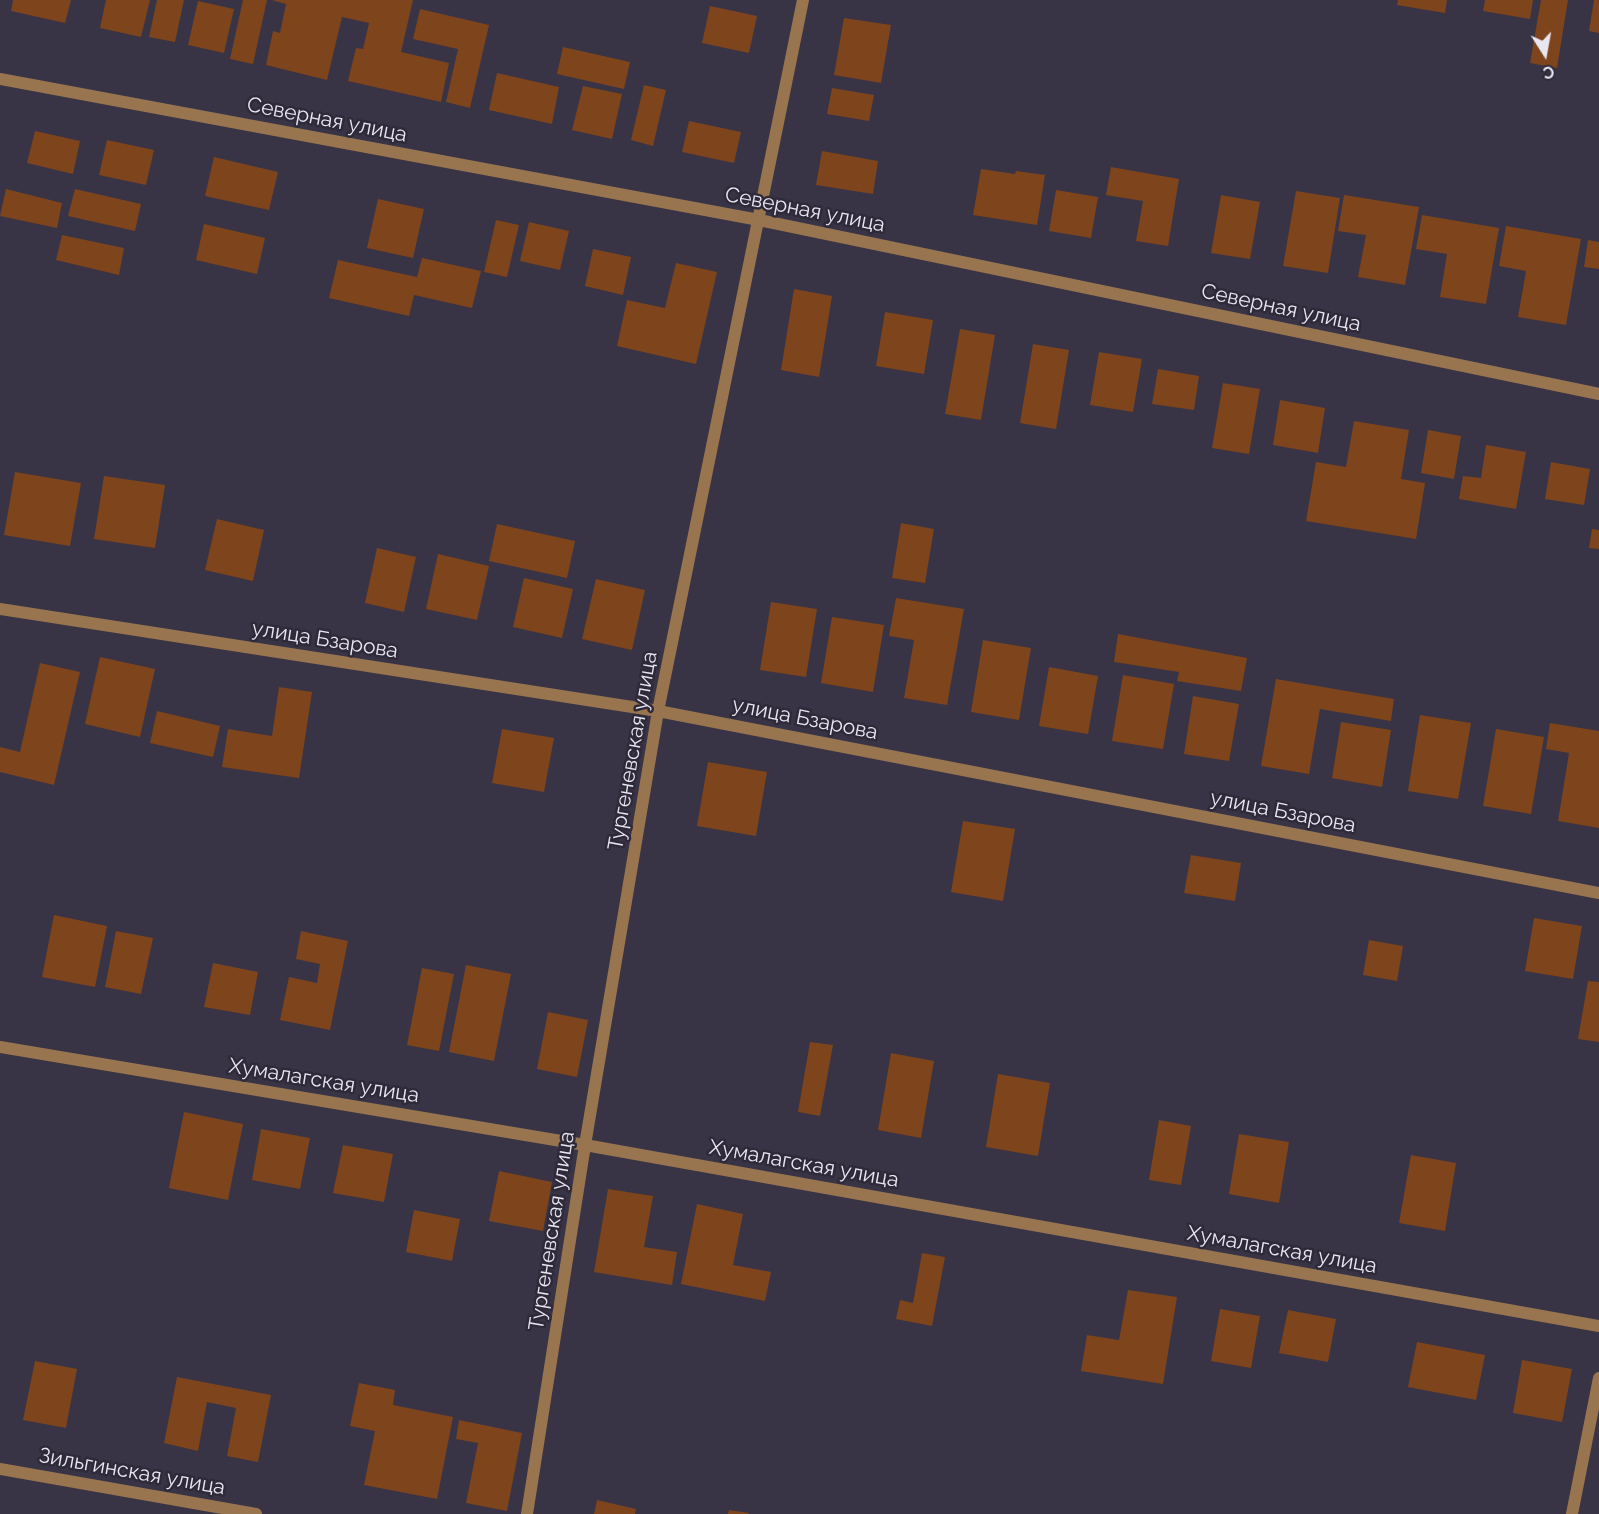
<!DOCTYPE html>
<html>
<head>
<meta charset="utf-8">
<style>
  body { margin:0 }
  #map { position:relative; width:1599px; height:1514px; overflow:hidden; background:#383445; font-family:Raleway,sans-serif }
  canvas { display:block }
  .north { position:absolute; left:1515px; top:24px; width:60px; height:60px; -webkit-text-stroke:4px #2e2a3a; paint-order:stroke; rotate:169deg; font-size:16px; font-weight:700; line-height:24px; text-align:center; color:#e8e6f1 }
  .north::after { content:''; display:block; margin:auto; width:21px; height:27px; background:#e8e6f1; clip-path:polygon(50% 0,100% 100%,50% 72%,0 100%) }
</style>
</head>
<body>
<div id="map">
<canvas width="1599" height="1514"></canvas>
<div class="north">С</div>
</div>
<script>
const c = document.querySelector('canvas').getContext('2d');
c.lineJoin = 'round';
function fill(path, color) { c.fillStyle = color; c.fill(path, 'evenodd'); }
const shape = rows => new Path2D(rows.map(r => 'M' + r).join(''));
function trace(path, color, width, dash) { c.strokeStyle = color; c.lineWidth = width; c.lineCap = dash ? 'butt' : 'round'; c.setLineDash(dash || []); c.stroke(path); }
function label(font, color, halo, rows, align = 'center') {
  c.font = font + ' Raleway,sans-serif'; c.lineWidth = 5; c.setLineDash([]); c.textBaseline = 'middle'; c.strokeStyle = halo; c.fillStyle = color; for (const [text, x, y, turn = 0] of rows) {
    c.save(); c.translate(x, y); c.rotate((+turn || 0) * Math.PI / 180); c.textAlign = isNaN(turn) ? turn : align; if (halo) c.strokeText(text, 0, 0); c.fillText(text, 0, 0); c.restore();
  }
}
const building = shape([
  [13,0,71,0,65,23,11,11],
  [106,0,150,0,141,37,100,28],
  [157,0,184,0,175,42,149,37],
  [243,0,267,0,253,64,230,59],
  [272,0,413,0,401,52,449,63,441,102,348,81,356,48,363,49,369,23,342,17,327,80,266,65,273,31,280,33,286,4],
  [1398,0,1447,0,1445,13,1397,5],
  [1485,0,1533,0,1530,19,1483,11],
  [1541,0,1568,0,1557,68,1530,63],
  [1594,0,1599,0,1599,33,1589,31],
  [198,1,234,9,224,53,188,45],
  [710,6,757,16,749,53,702,43],
  [420,9,489,25,470,108,446,102,458,49,413,39],
  [844,18,891,25,881,83,834,75],
  [563,47,630,62,624,89,557,74],
  [497,73,559,87,552,124,489,110],
  [644,85,666,90,653,146,631,140],
  [583,86,622,94,612,139,572,130],
  [832,88,874,95,869,121,827,114],
  [689,121,741,132,734,163,682,152],
  [35,131,80,141,73,174,27,163],
  [107,140,154,150,146,185,99,175],
  [822,151,878,161,873,194,816,185],
  [214,157,278,172,269,210,205,196],
  [1111,167,1179,179,1168,246,1136,241,1143,201,1106,195],
  [981,169,1015,174,1016,171,1045,175,1037,225,973,215],
  [6,189,62,203,57,228,0,216],
  [75,189,141,204,135,231,68,216],
  [1056,190,1098,197,1091,238,1049,231],
  [1296,191,1340,198,1328,273,1283,266],
  [1221,195,1260,202,1250,259,1211,253],
  [1344,195,1419,207,1405,285,1358,277,1366,235,1338,231],
  [378,199,424,209,413,258,367,248],
  [1422,215,1499,228,1486,304,1440,297,1447,254,1416,249],
  [496,220,519,225,507,277,484,272],
  [529,222,569,231,560,270,520,261],
  [204,224,265,238,257,274,196,260],
  [1506,226,1581,239,1566,325,1518,317,1526,271,1499,266],
  [62,235,124,248,119,275,56,260],
  [1588,240,1599,242,1599,269,1584,267],
  [593,249,631,257,623,295,585,286],
  [422,258,481,271,472,308,414,295,409,316,329,298,338,260,417,277],
  [676,263,717,272,696,364,617,346,627,300,665,308],
  [794,289,832,296,819,377,781,370],
  [885,312,933,320,924,374,876,366],
  [960,329,995,335,981,420,945,414],
  [1033,344,1069,350,1056,429,1020,423],
  [1099,352,1142,359,1133,412,1090,405],
  [1158,369,1199,376,1194,410,1152,404],
  [1223,383,1260,389,1249,454,1212,448],
  [1280,400,1325,408,1318,453,1273,445],
  [1354,421,1409,430,1401,479,1425,483,1416,539,1306,521,1316,462,1346,467],
  [1428,430,1461,436,1454,479,1421,473],
  [1486,445,1526,452,1516,509,1459,499,1463,476,1481,478],
  [1551,462,1590,469,1584,505,1545,499],
  [15,472,81,483,70,546,4,535],
  [104,476,165,485,155,548,94,539],
  [217,519,264,530,253,581,205,570],
  [901,523,934,529,925,583,892,578],
  [497,524,575,541,567,578,489,561],
  [1592,529,1599,530,1599,549,1589,548],
  [377,548,416,557,404,612,365,603],
  [438,554,489,566,477,620,426,609],
  [524,578,573,589,562,638,513,627],
  [596,579,645,590,632,650,582,639],
  [896,598,964,609,947,705,904,698,914,640,889,636],
  [771,602,817,609,806,677,760,670],
  [832,617,884,625,873,692,821,683],
  [1118,634,1247,658,1241,691,1177,681,1179,672,1114,662],
  [983,640,1031,648,1019,720,971,712],
  [100,657,155,669,140,737,85,724],
  [40,663,80,672,54,785,0,772,0,747,20,752],
  [1049,667,1098,676,1088,734,1039,726],
  [1123,675,1174,684,1163,749,1112,741],
  [1276,679,1394,699,1391,721,1320,709,1309,774,1261,766],
  [279,687,312,692,299,778,222,767,228,729,272,736],
  [1193,696,1239,704,1229,761,1184,754],
  [157,711,220,726,213,757,150,743],
  [1420,715,1471,723,1458,799,1408,791],
  [1341,722,1391,730,1382,787,1332,778],
  [1550,723,1599,731,1599,828,1558,821,1569,753,1546,749],
  [502,729,554,738,544,792,492,783],
  [1496,729,1544,737,1531,814,1483,806],
  [708,762,767,772,756,836,697,826],
  [963,821,1015,829,1003,901,951,892],
  [1191,855,1241,863,1235,901,1184,893],
  [54,915,107,926,95,987,42,977],
  [1534,918,1582,926,1573,979,1525,971],
  [116,931,153,938,141,994,105,987],
  [301,931,348,941,330,1030,280,1020,289,977,317,983,320,964,296,959],
  [1369,940,1403,946,1397,981,1363,975],
  [213,963,258,972,250,1015,204,1007],
  [466,965,511,974,494,1061,449,1052],
  [422,968,454,974,439,1051,407,1045],
  [1588,981,1599,982,1599,1042,1578,1039],
  [548,1012,588,1020,577,1077,537,1069],
  [810,1042,833,1045,820,1116,798,1112],
  [891,1053,934,1061,921,1138,878,1130],
  [998,1074,1050,1083,1038,1156,986,1147],
  [184,1112,243,1124,228,1200,169,1188],
  [1159,1120,1191,1126,1181,1185,1149,1180],
  [261,1129,310,1138,300,1189,252,1180],
  [1239,1134,1289,1142,1279,1203,1229,1194],
  [343,1145,393,1154,384,1202,333,1193],
  [1411,1155,1456,1163,1445,1231,1399,1223],
  [499,1171,552,1182,543,1231,489,1221],
  [608,1189,653,1196,644,1247,677,1252,672,1285,594,1272],
  [697,1204,743,1214,733,1265,771,1272,765,1301,681,1284],
  [414,1210,460,1219,452,1261,406,1252],
  [922,1253,945,1257,932,1326,896,1319,900,1300,913,1303],
  [1128,1290,1177,1297,1163,1384,1081,1371,1087,1335,1119,1340],
  [1220,1309,1260,1316,1251,1368,1211,1361],
  [1288,1310,1336,1319,1328,1362,1279,1353],
  [1417,1342,1485,1355,1476,1400,1408,1387],
  [1522,1360,1572,1369,1562,1422,1513,1413],
  [35,1361,77,1369,66,1428,23,1420],
  [177,1377,271,1395,258,1462,227,1456,236,1408,207,1402,198,1451,164,1443],
  [359,1383,395,1390,393,1405,453,1417,437,1499,364,1485,375,1431,350,1426],
  [459,1420,522,1433,507,1511,466,1503,478,1443,456,1439],
  [597,1500,636,1509,635,1514,594,1514],
  [729,1510,749,1513,748,1514,728,1514]
]);
const street = shape([
  [0,79,759,220,1599,394],
  [0,609,658,711,1599,893],
  [0,1047,585,1145,1599,1326],
  [0,1469,256,1514],
  [527,1514,585,1145,658,711,803,0],
  [1572,1514,1599,1378]
]);
const streetNames = [
  ["Северная улица",327,120,11],
  ["Северная улица",805,210,11],
  ["Северная улица",1281,308,12],
  ["улица Бзарова",325,640,9],
  ["улица Бзарова",805,719,11],
  ["Тургеневская улица",633,751,-80],
  ["улица Бзарова",1283,812,11],
  ["Хумалагская улица",324,1081,9],
  ["Хумалагская улица",804,1164,10],
  ["Тургеневская улица",552,1231,-81],
  ["Хумалагская улица",1282,1250,10],
  ["Зильгинская улица",132,1472,10]
];
fill(building, '#7e441b');
trace(street, '#99754f', 12);
label('21px', '#e8e6f1', '#2e2a3a', streetNames);
</script>
</body>
</html>
